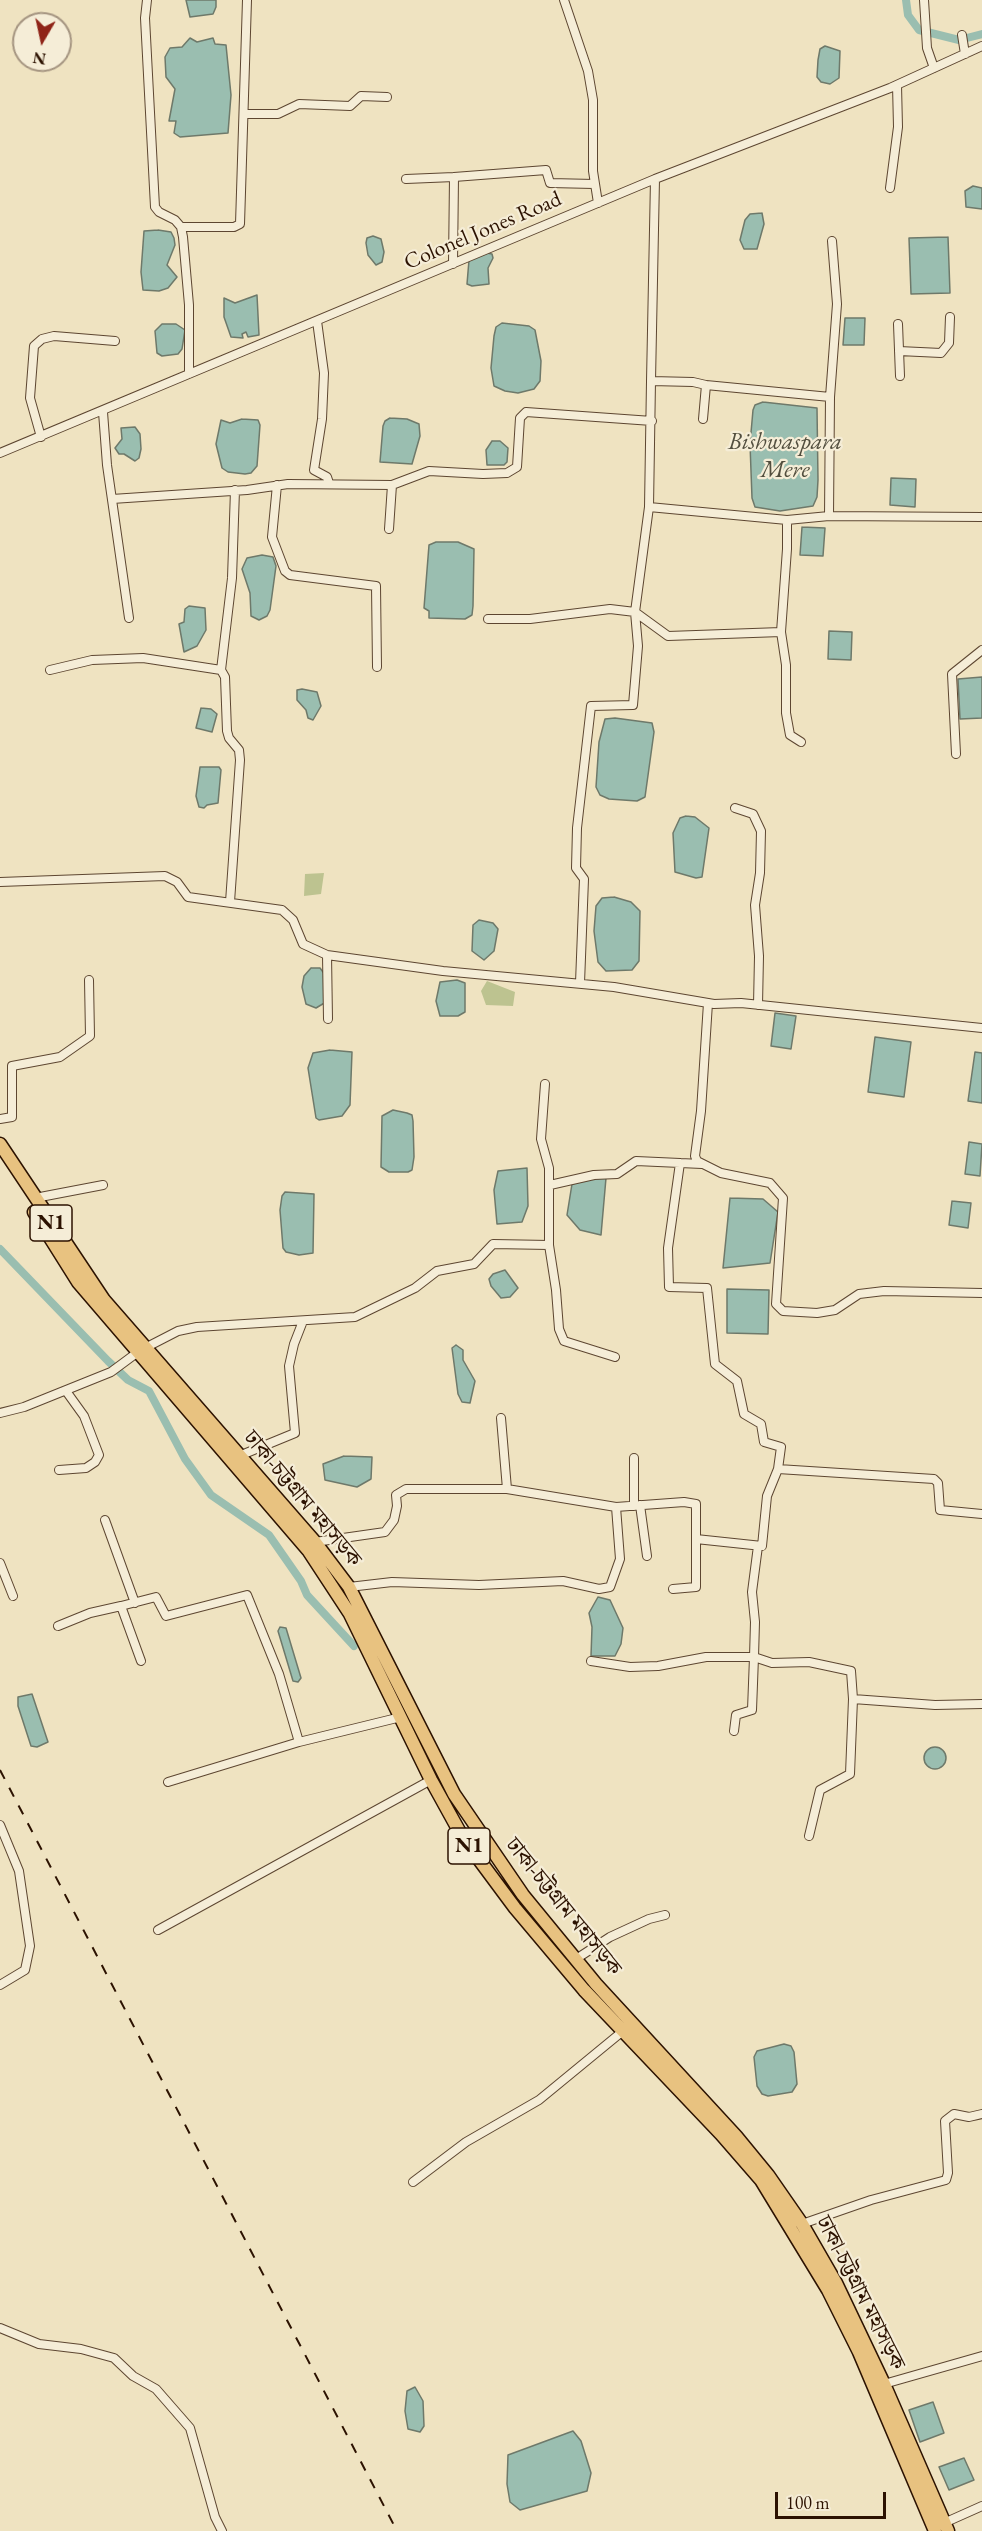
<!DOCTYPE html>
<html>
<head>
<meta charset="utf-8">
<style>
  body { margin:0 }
  #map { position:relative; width:982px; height:2531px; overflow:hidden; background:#efe3c1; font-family:"EB Garamond",serif }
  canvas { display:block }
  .north { position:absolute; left:12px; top:12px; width:60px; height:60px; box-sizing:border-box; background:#f5edd7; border:2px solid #a59581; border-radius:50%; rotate:189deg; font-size:16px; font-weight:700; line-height:24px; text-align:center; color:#2c1201 }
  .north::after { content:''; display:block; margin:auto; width:21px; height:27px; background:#8f2418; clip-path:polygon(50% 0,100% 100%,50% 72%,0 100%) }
  .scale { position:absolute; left:775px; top:2492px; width:111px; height:27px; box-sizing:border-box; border:3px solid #2c1201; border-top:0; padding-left:8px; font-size:18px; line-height:21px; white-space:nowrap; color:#2c1201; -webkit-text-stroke:4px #f5edd7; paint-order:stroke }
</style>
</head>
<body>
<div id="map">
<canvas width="982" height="2531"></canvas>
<div class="north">N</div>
<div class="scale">100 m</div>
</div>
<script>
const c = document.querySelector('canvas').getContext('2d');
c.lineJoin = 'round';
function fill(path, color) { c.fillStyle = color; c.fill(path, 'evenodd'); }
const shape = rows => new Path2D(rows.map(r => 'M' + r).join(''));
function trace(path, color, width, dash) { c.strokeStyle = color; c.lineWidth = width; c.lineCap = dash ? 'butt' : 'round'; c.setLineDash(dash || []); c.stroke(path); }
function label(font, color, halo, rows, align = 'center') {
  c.font = font + ' "EB Garamond","Noto Serif Bengali",serif'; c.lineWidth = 4.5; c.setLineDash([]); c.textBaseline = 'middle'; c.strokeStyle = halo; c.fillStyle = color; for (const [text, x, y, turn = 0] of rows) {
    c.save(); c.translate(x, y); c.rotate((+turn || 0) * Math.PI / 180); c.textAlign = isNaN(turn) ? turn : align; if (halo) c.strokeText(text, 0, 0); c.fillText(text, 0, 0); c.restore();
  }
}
const green = shape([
  [324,873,321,894,304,896,305,874],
  [487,981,515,992,513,1006,486,1005,481,991]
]);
const water = shape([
  [186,0,216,0,216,7,213,14,190,17,186,0],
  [190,38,197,42,213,38,215,44,226,45,231,95,228,133,180,137,174,133,176,121,169,121,175,89,166,77,165,57,170,48,182,47,190,38],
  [825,46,840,51,839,78,830,84,821,82,817,77,818,60,820,49,825,46],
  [973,186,982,188,982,209,966,207,965,191,973,186],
  [762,213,764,224,757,249,744,249,740,240,745,220,750,214,762,213],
  [158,230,171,232,174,238,175,245,167,265,177,277,168,288,159,291,143,290,141,272,144,231,158,230],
  [373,236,381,239,384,252,382,262,376,265,368,255,366,243,367,238,373,236],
  [948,237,950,293,911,294,909,238,948,237],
  [487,253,492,254,493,258,488,268,489,284,472,286,467,284,469,260,487,253],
  [257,295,259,335,248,337,246,332,242,334,243,338,231,337,224,317,224,298,235,303,257,295],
  [845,318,865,318,864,345,843,345,845,318],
  [502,323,529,326,535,330,541,361,540,381,534,389,518,393,505,391,494,386,491,368,494,336,496,327,502,323],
  [162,324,176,324,185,330,182,349,178,354,162,356,157,353,155,331,162,324],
  [763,402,817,408,818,480,817,497,813,506,780,511,755,507,752,498,750,444,753,410,755,405,763,402],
  [390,418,407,419,419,424,420,436,412,464,380,462,383,426,385,421,390,418],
  [242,419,258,420,260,425,257,466,251,473,245,474,228,472,222,468,216,444,221,420,230,423,242,419],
  [135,427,140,434,141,449,139,458,135,461,124,454,119,454,115,448,122,439,121,428,135,427],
  [492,441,500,441,508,448,507,462,504,465,487,465,486,450,492,441],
  [891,478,916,479,915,507,890,505,891,478],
  [802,527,825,528,823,556,800,555,802,527],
  [436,542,458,542,474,549,473,606,472,615,465,619,429,618,429,611,424,608,429,545,436,542],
  [262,555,273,557,276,566,270,610,267,616,259,620,251,616,250,593,242,569,247,558,262,555],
  [189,606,205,608,206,630,197,646,184,652,179,624,184,622,185,609,189,606],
  [829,631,852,632,851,660,828,659,829,631],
  [982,677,982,718,960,719,958,679,982,677],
  [302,689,317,692,321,706,313,720,308,718,306,710,297,700,297,690,302,689],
  [201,708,211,709,217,714,212,732,196,728,201,708],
  [615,718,652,723,654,732,645,797,637,801,609,799,600,795,596,787,599,742,605,719,615,718],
  [200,767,219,767,221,770,218,803,207,805,204,808,199,807,196,796,200,767],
  [686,816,695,817,709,828,702,877,696,878,675,872,673,833,680,818,686,816],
  [614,897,631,902,640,911,639,961,632,970,606,971,598,962,594,931,596,906,602,898,614,897],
  [479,920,493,923,498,929,494,951,484,960,472,951,473,925,479,920],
  [311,968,320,968,326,976,326,1002,316,1008,306,1004,302,987,304,976,311,968],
  [457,980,465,983,465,1012,458,1016,440,1016,436,1001,440,982,457,980],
  [775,1013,796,1016,791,1049,771,1046,775,1013],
  [875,1037,911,1042,904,1097,868,1092,875,1037],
  [330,1050,352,1052,350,1105,342,1116,319,1120,316,1118,308,1068,313,1053,330,1050],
  [975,1052,982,1053,982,1103,968,1101,975,1052],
  [393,1110,407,1113,412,1115,413,1121,414,1157,412,1170,408,1172,389,1172,381,1167,382,1116,393,1110],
  [969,1142,982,1144,980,1176,965,1174,969,1142],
  [527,1168,528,1206,522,1222,497,1224,494,1190,498,1171,527,1168],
  [599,1176,606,1178,601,1235,580,1230,567,1215,572,1184,599,1176],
  [285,1192,314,1194,313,1253,299,1255,286,1252,283,1248,280,1210,282,1196,285,1192],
  [730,1198,763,1199,778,1212,770,1263,723,1268,730,1198],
  [952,1201,971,1203,968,1228,949,1225,952,1201],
  [505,1270,518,1288,510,1297,501,1298,491,1286,489,1279,493,1274,505,1270],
  [727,1289,769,1290,768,1334,727,1333,727,1289],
  [456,1345,463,1350,463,1360,475,1381,470,1403,462,1402,458,1394,452,1348,456,1345],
  [344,1456,372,1457,371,1479,357,1487,325,1480,323,1464,344,1456],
  [598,1597,610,1600,623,1628,621,1644,615,1656,591,1656,592,1627,589,1613,598,1597],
  [280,1627,286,1628,301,1678,298,1682,293,1681,278,1631,280,1627],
  [32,1694,48,1742,37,1747,31,1746,18,1706,18,1697,32,1694],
  '924 1758a11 11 0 1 1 22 0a11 11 0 1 1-22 0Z',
  [784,2044,791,2046,794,2052,797,2084,792,2092,768,2096,762,2094,757,2086,754,2057,757,2051,784,2044],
  [415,2387,423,2401,424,2426,420,2432,408,2429,405,2411,407,2391,415,2387],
  [933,2402,944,2433,920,2442,909,2410,933,2402],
  [573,2431,581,2441,591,2473,587,2491,520,2510,510,2502,507,2484,508,2455,573,2431],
  [964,2458,974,2480,949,2490,939,2467,964,2458]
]);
const canal = shape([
  [906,0,908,15,919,30,959,40,982,34],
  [0,1249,108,1361,128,1380,149,1391,185,1459,211,1495,269,1535,301,1581,307,1595,354,1646]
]);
const minor = shape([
  [147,0,145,18,155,207,159,212,175,220,181,227,183,237,189,305,189,374],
  [564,0,588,71,593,100,593,171,598,203],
  [924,0,927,48,934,68],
  [962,35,965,54],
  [244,114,278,114,299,104,350,106,361,96,387,97],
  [454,177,546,170,550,183,594,184],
  [406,179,454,177,453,264],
  [655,179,651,381,693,382,706,385,703,419],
  [890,188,898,127,897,85],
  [181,227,234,227,240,224,247,0],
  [317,321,324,373,322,419,314,470,327,477,329,483],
  [898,324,900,376],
  [899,351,941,353,949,343,950,317],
  [651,381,649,507,787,520,787,549,781,632,786,665,786,713,790,735,801,742],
  [706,385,830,397],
  [103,412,107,465,129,618],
  [41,437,30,398,34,346,42,339,54,336,115,341],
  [0,453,655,179,890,88,982,46],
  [277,485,272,537,285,571,290,575,376,586,377,667],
  [112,499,247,490,288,484,392,485,429,471,483,474,507,473,517,467,520,418,526,412,652,421],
  [829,516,982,517],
  [787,520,829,516,830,397,837,304,832,241],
  [389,529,392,485],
  [488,619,530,619,610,609,635,612,668,636,781,632],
  [50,670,92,660,143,658,221,670],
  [956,754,952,674,982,650],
  [735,808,753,814,761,831,760,873,755,905,759,956,758,1005],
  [0,882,165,876,177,882,188,897,282,910,293,920,303,944,327,955,443,971,614,987,714,1004,741,1003,982,1028],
  [230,902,240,760,239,750,229,738,227,731,225,677,221,670,232,578,235,490],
  [327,955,328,1019],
  [580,983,584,879,576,868,577,828,591,706,633,705,638,646,635,612,649,507],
  [708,1003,701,1111,695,1156,697,1161,721,1173,770,1183,783,1198,776,1304,783,1311,817,1313,835,1310,859,1294,884,1291,982,1293],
  [545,1084,541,1139,549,1168,549,1245],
  [0,1119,12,1117,12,1066,60,1057,90,1036,89,980],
  [680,1163,668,1248,669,1287,707,1288,715,1364,737,1381,744,1414,761,1424,764,1442,781,1447,778,1469,767,1496,762,1546,696,1539],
  [550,1185,594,1175,617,1174,636,1161,702,1164],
  [35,1198,103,1185],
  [145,1348,178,1331,197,1327,355,1317,415,1288,437,1271,474,1264,493,1244,549,1245,556,1290,559,1329,564,1341,615,1357],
  [0,1413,24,1407,111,1372,138,1352],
  [501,1418,507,1489],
  [239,1456,295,1433,289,1366,294,1344,303,1321],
  [778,1469,934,1479,938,1483,940,1510,982,1514],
  [59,1470,86,1468,95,1462,99,1455,84,1416,66,1391],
  [640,1505,647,1556],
  [634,1506,634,1458],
  [616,1507,684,1502,696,1504,696,1587,673,1589],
  [105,1520,135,1603],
  [315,1542,385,1532,394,1520,397,1506,396,1495,406,1489,507,1489,616,1507,620,1559,610,1587,599,1589,563,1581,479,1585,392,1582,349,1587],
  [0,1563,13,1596],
  [58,1626,90,1613,121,1606],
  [141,1661,121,1606,156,1597,166,1616,247,1595,279,1674,299,1742],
  [591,1661,630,1667,658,1666,706,1657,754,1657,755,1622,752,1592,758,1546],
  [734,1731,736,1715,752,1710,754,1657,772,1663,809,1662,851,1671,853,1699,935,1705,982,1704],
  [168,1782,299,1742,401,1717],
  [0,1825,19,1871,30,1946,25,1970,0,1985],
  [809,1836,820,1790,850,1774,853,1699],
  [158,1930,431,1780],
  [576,1959,610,1937,649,1919,665,1915],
  [413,2182,466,2142,539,2100,623,2031],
  [802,2224,871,2200,946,2180,948,2173,945,2121,954,2114,969,2117,982,2114],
  [0,2328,39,2344,81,2349,114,2358,133,2376,156,2389,190,2428,215,2517,222,2531],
  [884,2384,982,2356],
  [944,2523,982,2506]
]);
const trunk = shape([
  [0,1144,104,1300,315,1542,349,1587,454,1794,523,1895,596,1984,736,2136,768,2175,802,2224,836,2283,884,2384,948,2531],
  [34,1212,78,1282,308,1550,350,1614,431,1780,463,1838,515,1908,584,1990,721,2134,761,2180,828,2290,859,2352,935,2531]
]);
const rail = shape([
  [0,1770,397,2531]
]);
const shields = [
  [51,1223,42],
  [469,1846,42]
];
const shieldNames = [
  ["N1",51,1223],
  ["N1",469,1846]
];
const streetNames = [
  ["Colonel Jones Road",483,231,-23],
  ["ঢাকা-চট্টগ্রাম মহাসড়ক",302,1499,50],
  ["ঢাকা-চট্টগ্রাম মহাসড়ক",563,1907,51],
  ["ঢাকা-চট্টগ্রাম মহাসড়ক",860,2293,63]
];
const waterNames = [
  ["Bishwaspara",785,442],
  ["Mere",785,470]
];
fill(green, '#bdc390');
fill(water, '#9abeb0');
trace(water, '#6e796a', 1.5);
trace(canal, '#9abeb0', 8);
trace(minor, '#5d4631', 10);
trace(trunk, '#2c1201', 15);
trace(minor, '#f5edd7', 8);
trace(trunk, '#e8c280', 12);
trace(rail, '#2c1201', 2, [10, 10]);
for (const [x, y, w] of shields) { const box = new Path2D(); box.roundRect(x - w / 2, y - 18, w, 36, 4.5); c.fillStyle = '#f5edd7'; c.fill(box); trace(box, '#2c1201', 1.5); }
label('bold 21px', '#2c1201', null, shieldNames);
label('22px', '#2c1201', '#f5edd7', streetNames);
label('italic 24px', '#524e3e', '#f5edd7', waterNames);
</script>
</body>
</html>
